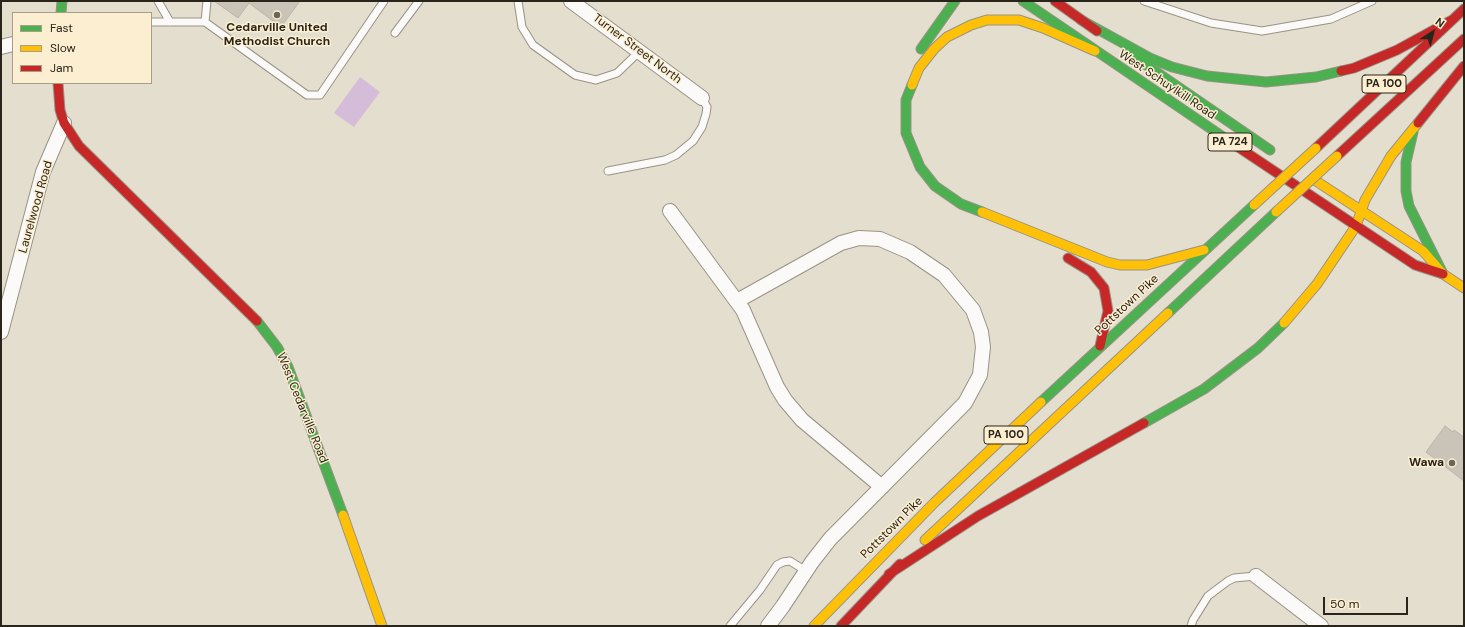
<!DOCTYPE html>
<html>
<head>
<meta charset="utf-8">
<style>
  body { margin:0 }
  #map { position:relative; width:1465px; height:627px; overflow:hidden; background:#e4dece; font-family:"DM Sans",sans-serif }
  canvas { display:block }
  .frame { position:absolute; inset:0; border:2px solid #2a251a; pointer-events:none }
  .legend { position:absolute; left:12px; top:12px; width:140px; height:72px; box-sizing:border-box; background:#fceed1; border:1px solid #a89e88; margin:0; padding:5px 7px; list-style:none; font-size:12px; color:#2a251a }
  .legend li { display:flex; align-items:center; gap:8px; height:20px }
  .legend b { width:20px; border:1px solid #a89e88 }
  .north { position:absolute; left:1413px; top:12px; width:40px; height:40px; -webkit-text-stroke:3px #fceed1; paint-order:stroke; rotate:36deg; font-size:11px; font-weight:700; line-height:16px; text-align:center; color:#2a251a }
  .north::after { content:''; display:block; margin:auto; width:14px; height:18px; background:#2a251a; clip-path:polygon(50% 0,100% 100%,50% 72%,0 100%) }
  .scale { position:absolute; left:1323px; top:597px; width:85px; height:18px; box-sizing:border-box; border:2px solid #2a251a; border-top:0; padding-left:5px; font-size:12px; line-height:14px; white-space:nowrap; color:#2a251a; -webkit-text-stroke:3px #fceed1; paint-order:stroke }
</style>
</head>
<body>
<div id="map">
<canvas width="1465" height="627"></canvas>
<div class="frame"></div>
<ul class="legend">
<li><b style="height:5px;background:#4caf50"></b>Fast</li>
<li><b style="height:5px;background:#ffc107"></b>Slow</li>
<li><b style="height:5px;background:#c62828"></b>Jam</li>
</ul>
<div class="north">N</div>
<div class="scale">50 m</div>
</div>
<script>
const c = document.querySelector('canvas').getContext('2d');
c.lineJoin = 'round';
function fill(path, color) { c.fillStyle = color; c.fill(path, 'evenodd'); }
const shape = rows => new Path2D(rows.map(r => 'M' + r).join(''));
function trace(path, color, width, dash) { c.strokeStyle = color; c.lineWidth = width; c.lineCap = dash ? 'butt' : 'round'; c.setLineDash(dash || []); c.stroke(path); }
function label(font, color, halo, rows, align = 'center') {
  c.font = font + ' "DM Sans",sans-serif'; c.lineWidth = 3; c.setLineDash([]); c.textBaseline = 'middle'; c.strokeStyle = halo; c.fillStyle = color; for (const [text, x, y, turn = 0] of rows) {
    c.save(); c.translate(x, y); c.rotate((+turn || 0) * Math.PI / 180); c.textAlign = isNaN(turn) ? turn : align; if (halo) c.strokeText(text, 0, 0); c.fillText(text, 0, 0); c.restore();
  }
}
const green = shape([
  [360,77,380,92,354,127,334,113]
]);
const building = shape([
  [214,1,300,1,281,27,249,3,238,18,214,1],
  [1445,426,1453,432,1454,430,1464,437,1464,481,1426,452,1445,426]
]);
const lane = shape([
  [158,1,170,22],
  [518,1,522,27,533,45,575,75,596,80,617,73,640,51],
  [1144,1,1211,23,1262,31,1331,19,1372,1],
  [151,22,205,22,307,95,320,95,384,1],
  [205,22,207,1],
  [395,33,419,1],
  [608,171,665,160,676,155,693,141,702,127,706,114,707,107,702,98],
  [730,626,760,590,777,565,783,562,790,561,806,571],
  [1191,626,1193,620,1208,596,1228,581,1234,578,1256,576]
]);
const street = shape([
  [571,1,702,98],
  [1,47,13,44],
  [670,211,743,310,777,387,785,400,802,420,882,487],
  [737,301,841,243,859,238,880,239,910,252,944,275,973,310,981,332,983,347,980,375,965,403,830,539,812,562,783,606,768,626],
  [1,332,43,172,64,123],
  [1256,576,1321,626]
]);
const fast = shape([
  [1023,1,1232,143],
  [61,13,62,1],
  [1081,20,1150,58,1172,67,1207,76,1266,82,1316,77,1341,71],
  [921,49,955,1],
  [1133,56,1270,150],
  [912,85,906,100,906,133,920,167,935,186,961,204,982,212],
  [1413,132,1406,162,1406,191,1409,206,1443,274],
  [1168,313,1276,212],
  [257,321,277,347,288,367,343,515],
  [1041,402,1254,205],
  [1144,423,1204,389,1258,348,1284,323]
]);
const slow = shape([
  [912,85,919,68,934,49,947,37,971,25,987,20,1019,20,1043,28,1095,51],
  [1313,179,1423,251,1443,274,1464,288],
  [982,212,1107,262,1120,265,1147,265,1204,250],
  [1284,323,1317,284,1356,226,1365,200,1391,156,1418,123],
  [343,515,382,626],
  [925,540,1168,313],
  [814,626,935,502,1041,402]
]);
const jam = shape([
  [1055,1,1097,31],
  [1341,71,1354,68,1397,50,1452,20],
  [58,83,60,110,64,123,79,146,257,321],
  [1418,123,1464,66],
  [1232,143,1415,265,1443,274],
  [1316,148,1464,9],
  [1337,156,1464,39],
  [1068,258,1091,272,1104,288,1108,311,1100,346],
  [889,574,978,516,1144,423],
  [841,626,900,564]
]);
const slowBridge = shape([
  [1254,205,1316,148],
  [1276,212,1337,156]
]);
const markers = [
  [277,15,4,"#6b6659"],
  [1452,463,4,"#6b6659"]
];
const shields = [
  [1384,84,44],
  [1230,142,44],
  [1006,435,44]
];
const shieldNames = [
  ["PA 100",1384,84],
  ["PA 724",1230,142],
  ["PA 100",1006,435]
];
const poiNames = [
  ["Cedarville United",277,28],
  ["Methodist Church",277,42],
  ["Wawa",1444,463,"right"]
];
const streetNames = [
  ["Turner Street North",637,49,37],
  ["West Schuylkill Road",1167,85,34],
  ["Laurelwood Road",36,207,-74],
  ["Pottstown Pike",1127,305,-43],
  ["West Cedarville Road",302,408,68],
  ["Pottstown Pike",892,528,-45]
];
fill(green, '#d5bcd8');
fill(building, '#c9c4b7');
trace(building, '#bab5a9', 1);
trace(lane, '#989387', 9);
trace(street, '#989387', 16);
trace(fast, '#989387', 11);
trace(slow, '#989387', 11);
trace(jam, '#989387', 11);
trace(lane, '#fbfaf8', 7);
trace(street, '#fbfaf8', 14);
trace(fast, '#4caf50', 9);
trace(slow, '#ffc107', 9);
trace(jam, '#c62828', 9);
trace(slowBridge, '#989387', 11, []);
trace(slowBridge, '#ffc107', 9);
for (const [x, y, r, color] of markers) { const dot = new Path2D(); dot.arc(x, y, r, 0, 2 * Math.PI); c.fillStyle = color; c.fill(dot); trace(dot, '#fceed1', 1.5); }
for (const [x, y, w] of shields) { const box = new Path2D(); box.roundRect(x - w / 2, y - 9, w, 18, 3); c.fillStyle = '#fceed1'; c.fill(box); trace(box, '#2a251a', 1); }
label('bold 11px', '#2a251a', null, shieldNames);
label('bold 12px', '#2a251a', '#fceed1', poiNames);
label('12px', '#2a251a', '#fceed1', streetNames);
</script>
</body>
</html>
